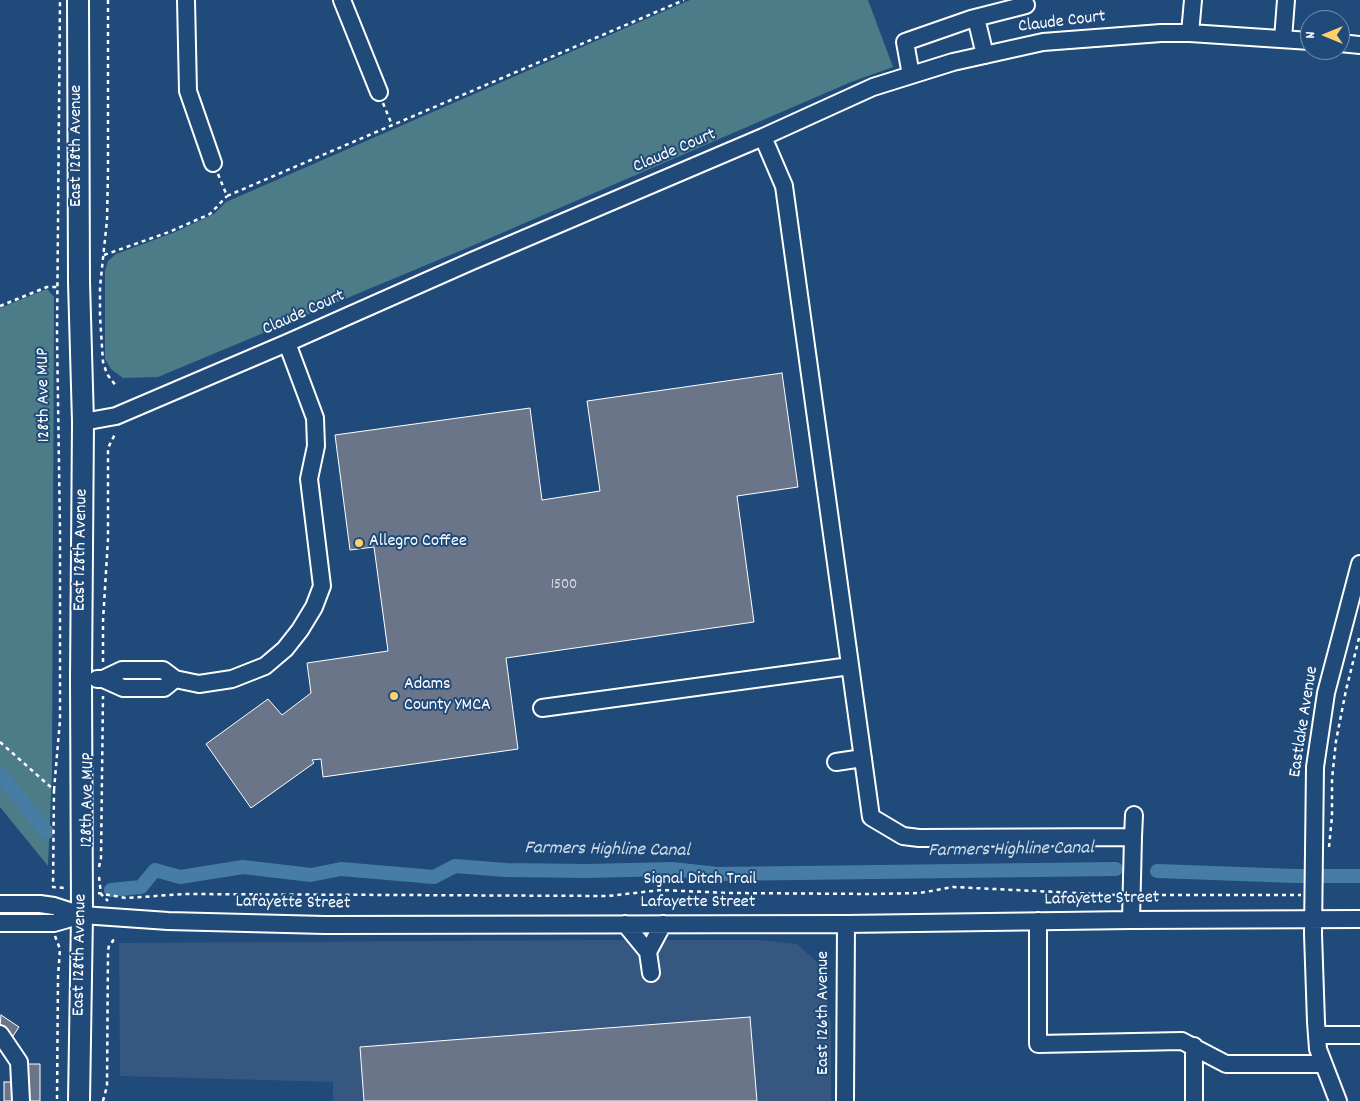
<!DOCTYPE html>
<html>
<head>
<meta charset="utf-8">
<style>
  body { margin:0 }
  #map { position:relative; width:1360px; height:1101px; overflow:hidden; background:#1f4a7a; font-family:Dekko,sans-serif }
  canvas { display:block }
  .north { position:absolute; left:1300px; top:10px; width:50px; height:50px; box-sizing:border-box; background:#1f4a7a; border:1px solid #7992af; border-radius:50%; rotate:270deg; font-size:14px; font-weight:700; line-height:20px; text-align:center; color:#fff }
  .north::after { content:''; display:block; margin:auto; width:18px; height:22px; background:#ffd166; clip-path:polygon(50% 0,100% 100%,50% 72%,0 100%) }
</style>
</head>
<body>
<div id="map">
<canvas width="1360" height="1101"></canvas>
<div class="north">N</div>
</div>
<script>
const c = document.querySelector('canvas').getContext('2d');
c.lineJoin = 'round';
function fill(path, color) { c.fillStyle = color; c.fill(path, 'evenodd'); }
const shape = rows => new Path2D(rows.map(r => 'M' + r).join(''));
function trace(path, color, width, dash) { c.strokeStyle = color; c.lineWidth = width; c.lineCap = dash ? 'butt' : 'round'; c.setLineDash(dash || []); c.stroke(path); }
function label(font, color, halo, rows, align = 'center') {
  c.font = font + ' Dekko,sans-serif'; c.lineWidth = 4; c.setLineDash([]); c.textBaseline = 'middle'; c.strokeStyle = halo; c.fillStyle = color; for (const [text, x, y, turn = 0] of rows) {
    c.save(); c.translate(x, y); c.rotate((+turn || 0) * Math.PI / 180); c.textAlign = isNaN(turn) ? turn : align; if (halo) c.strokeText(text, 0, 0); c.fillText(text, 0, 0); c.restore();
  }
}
const built = shape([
  [591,940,759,940,797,944,820,965,831,1024,831,1101,333,1101,333,1082,120,1076,119,943]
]);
const green = shape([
  [690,0,868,0,893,67,851,82,467,248,158,377,123,378,111,369,105,359,105,271,108,261,116,254,173,233,214,214,226,202],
  [47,289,54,297,52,772,48,866,0,807,0,308]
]);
const canal = shape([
  [0,774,47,832],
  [1157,871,1296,876,1360,876],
  [111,890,141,887,155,870,180,877,243,867,311,875,341,869,434,877,455,866,506,870,587,871,672,869,718,874,1116,869]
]);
const building = shape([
  [782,373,798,487,737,496,754,622,506,658,518,749,323,777,321,759,312,760,314,763,251,808,206,744,268,699,282,715,311,693,307,663,388,651,374,547,350,550,335,435,530,408,542,500,600,491,587,401,782,373],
  [1,1015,19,1027,13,1036,0,1027,1,1015],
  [750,1017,757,1101,364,1101,360,1047,750,1017],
  [28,1064,40,1064,40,1101,28,1101,28,1064],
  [4,1082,14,1082,14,1101,4,1101,4,1082]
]);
const path = shape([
  [108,0,108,172,107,220,100,287,100,316,103,362,107,374,116,386],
  [383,103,392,125],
  [218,174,227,196,684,0],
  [104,255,169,232,210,214,227,196],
  [0,306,47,287,58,287],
  [103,662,103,621,108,539,108,448,116,432],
  [0,742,54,790,53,887,65,888],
  [54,790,60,720,60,531,57,335,60,0],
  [1329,847,1332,816,1332,779,1336,741,1346,690,1360,634],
  [99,867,101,858,103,696],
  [99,877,101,894,108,901],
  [98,893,126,898,185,894,608,896,661,890,729,893,874,894,920,893,953,887,1118,895],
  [1146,895,1301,895],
  [55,936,60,949,58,976,57,1101],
  [103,1101,107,1086,108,952,109,945,113,941,113,937]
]);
const minor = shape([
  [186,0,188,91,213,163],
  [342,0,379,92],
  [976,18,985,55],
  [1190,33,1193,0],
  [1283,39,1286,0],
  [1340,43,1360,45],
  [911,75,905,42,971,19,1026,5],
  [763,137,784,186,871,817,903,836,919,838,1133,837,1131,920],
  [83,422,116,416,287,343,472,261,763,137,873,87,953,62,1043,42,1161,33,1190,33,1310,41],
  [97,679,103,679,123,688,164,688,175,679],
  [103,679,122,670,163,670,175,679,199,684,232,679,265,666,285,649,300,630,314,607,322,586,309,479,316,446,315,418,287,343],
  [542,708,850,666],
  [836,762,863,758],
  [1133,837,1134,815],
  [0,904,40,904,54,906,82,915,168,921,325,925,846,924,1131,920,1360,919],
  [1038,921,1038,1044,1182,1041,1226,1064,1322,1064],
  [0,923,54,923,82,915],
  [625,924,648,952,651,973],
  [648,952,663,924],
  [0,1034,19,1062,21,1101],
  [1317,1035,1360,1035],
  [1194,1046,1194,1101],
  [845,1101,846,924],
  [1338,1101,1318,1049,1316,1022,1313,934,1315,767,1326,693,1360,564]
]);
const major = shape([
  [78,0,79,282,83,422,81,679,82,915,79,1101]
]);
const markers = [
  [359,543,5,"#ffd166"],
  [394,696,5,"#ffd166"]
];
const numberNames = [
  ["1500",564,586]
];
const streetNames = [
  ["Claude Court",1062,23,-7],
  ["East 128th Avenue",78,146,-90],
  ["Claude Court",675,152,-23],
  ["Claude Court",304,314,-24],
  ["128th Ave MUP",45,395,-91],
  ["East 128th Avenue",82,550,-89],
  ["Eastlake Avenue",1305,722,-81],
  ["128th Ave MUP",89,800,-89],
  ["Signal Ditch Trail",700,881],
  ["Lafayette Street",1102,900,-1],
  ["Lafayette Street",293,904,1],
  ["Lafayette Street",698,904],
  ["East 128th Avenue",81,955,-89],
  ["East 126th Avenue",825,1013,-90]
];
const poiNames = [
  ["Allegro Coffee",369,543],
  ["Adams",404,686],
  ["County YMCA",404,707]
];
const waterNames = [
  ["Farmers Highline Canal",607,851,1],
  ["Farmers Highline Canal",1011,851,-1]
];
fill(built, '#36577f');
fill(green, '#4b7c88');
trace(canal, '#477da4', 14);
fill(building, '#6b758a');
trace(building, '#fff', 1);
trace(minor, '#fff', 20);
trace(major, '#fff', 24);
trace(path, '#fff', 2.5, [4, 4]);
trace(minor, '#1f4a7a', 16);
trace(major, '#1f4a7a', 20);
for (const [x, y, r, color] of markers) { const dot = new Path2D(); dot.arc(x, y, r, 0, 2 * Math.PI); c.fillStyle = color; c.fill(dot); trace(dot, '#1f4a7a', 2); }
label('15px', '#dadce2', null, numberNames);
label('18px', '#fff', '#1f4a7a', streetNames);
label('18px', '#fff', '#1f4a7a', poiNames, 'left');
label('italic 19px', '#d1dee8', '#1f4a7a', waterNames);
</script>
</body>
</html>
